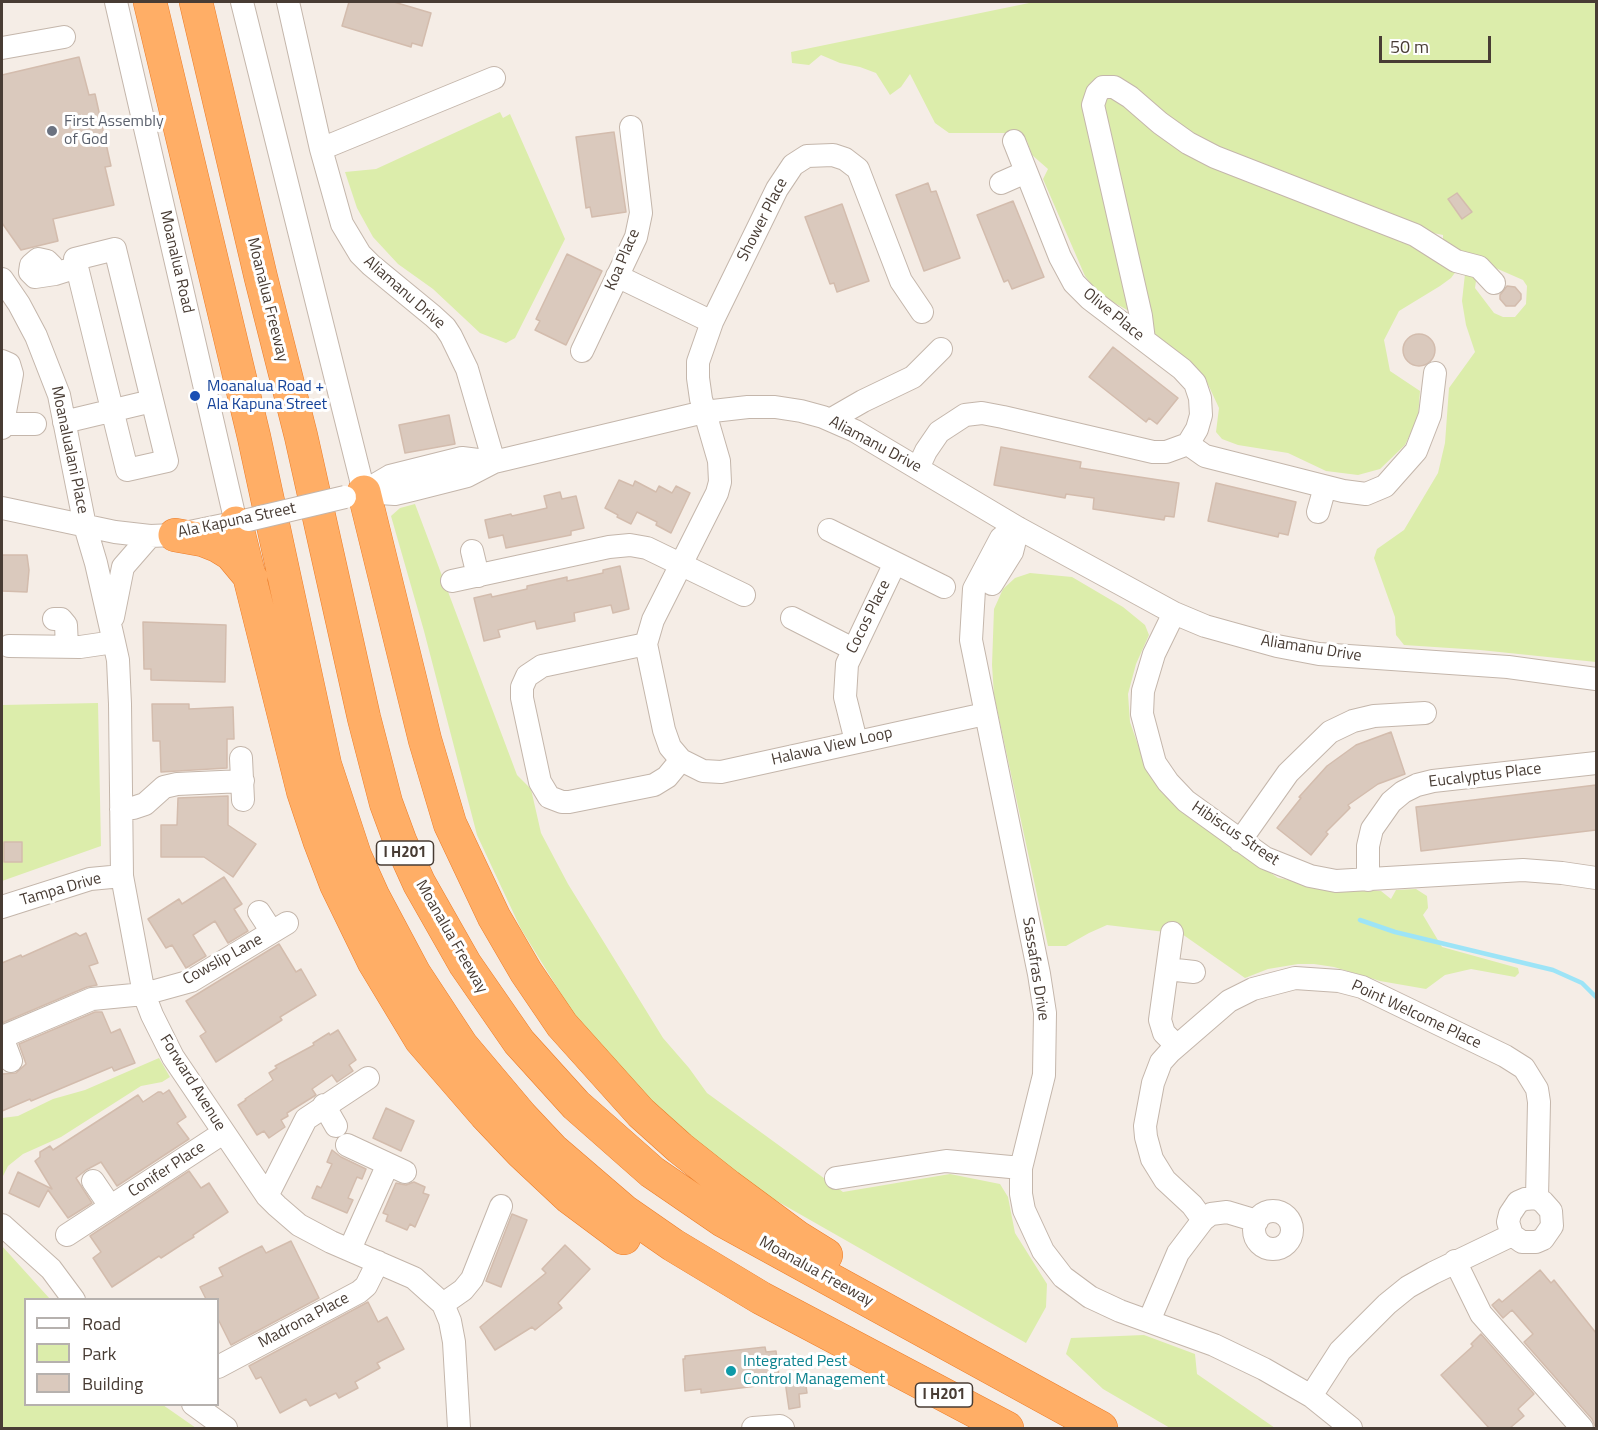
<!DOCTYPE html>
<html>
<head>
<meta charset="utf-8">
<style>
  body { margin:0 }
  #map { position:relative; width:1598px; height:1430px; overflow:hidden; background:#f5ede6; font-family:"Titillium Web",sans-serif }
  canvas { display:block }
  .frame { position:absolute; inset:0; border:3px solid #483c34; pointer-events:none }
  .legend { position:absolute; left:24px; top:1298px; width:195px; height:108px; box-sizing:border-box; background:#fff; border:2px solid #b6b1ae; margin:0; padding:8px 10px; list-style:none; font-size:18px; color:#483c34 }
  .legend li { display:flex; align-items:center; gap:12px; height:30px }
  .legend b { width:30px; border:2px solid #b6b1ae }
  .scale { position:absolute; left:1379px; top:36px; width:112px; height:27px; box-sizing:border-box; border:3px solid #483c34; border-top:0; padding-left:8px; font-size:18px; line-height:21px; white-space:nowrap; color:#483c34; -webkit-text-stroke:4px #fff; paint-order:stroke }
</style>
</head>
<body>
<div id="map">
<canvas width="1598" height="1430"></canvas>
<div class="frame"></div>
<ul class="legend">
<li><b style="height:8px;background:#fff"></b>Road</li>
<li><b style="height:16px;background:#dcedab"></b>Park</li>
<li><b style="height:16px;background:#dac9bd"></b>Building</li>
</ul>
<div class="scale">50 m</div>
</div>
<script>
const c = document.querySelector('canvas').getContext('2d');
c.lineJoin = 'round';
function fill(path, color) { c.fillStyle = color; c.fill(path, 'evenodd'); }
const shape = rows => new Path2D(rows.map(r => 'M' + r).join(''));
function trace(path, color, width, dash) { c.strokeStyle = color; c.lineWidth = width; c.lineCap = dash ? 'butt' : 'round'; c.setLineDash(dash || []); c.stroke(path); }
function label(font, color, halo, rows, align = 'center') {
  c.font = font + ' "Titillium Web",sans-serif'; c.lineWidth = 6; c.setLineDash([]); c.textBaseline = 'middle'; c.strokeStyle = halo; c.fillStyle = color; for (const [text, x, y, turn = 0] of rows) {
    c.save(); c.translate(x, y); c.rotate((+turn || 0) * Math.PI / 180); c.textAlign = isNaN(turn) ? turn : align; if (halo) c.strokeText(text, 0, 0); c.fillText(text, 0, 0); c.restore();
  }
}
const green = shape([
  [1034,2,1596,2,1596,662,1480,650,1404,645,1396,635,1395,617,1374,558,1377,549,1404,530,1438,473,1445,443,1449,388,1475,352,1466,325,1462,301,1465,274,1472,275,1476,281,1475,288,1494,313,1503,317,1515,317,1526,304,1527,286,1523,280,1443,245,1443,235,1423,231,1457,270,1451,278,1440,286,1399,311,1384,340,1390,371,1420,391,1418,418,1405,445,1380,469,1358,475,1326,471,1288,453,1238,445,1222,439,1216,432,1219,408,1206,380,1129,311,1111,301,1095,289,1085,276,1043,179,1048,169,1032,155,1027,141,1011,133,949,133,935,123,910,74,901,87,890,95,876,73,860,67,840,63,821,55,809,65,792,63,791,52],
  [500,112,503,118,510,114,565,239,515,338,506,343,480,333,433,289,398,264,373,237,357,208,345,172,376,169],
  [415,504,517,775,531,789,541,833,568,884,663,1038,689,1068,707,1093,843,1192,950,1174,1000,1184,1008,1197,1015,1233,1047,1284,1046,1307,1026,1343,761,1192,677,1130,573,1013,521,929,477,835,424,631,391,516,400,508],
  [1030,573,1072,577,1123,607,1145,625,1149,635,1136,664,1128,694,1130,722,1145,765,1162,793,1192,818,1278,878,1347,890,1381,891,1391,899,1396,890,1416,889,1427,896,1428,908,1423,915,1442,947,1518,968,1519,973,1515,977,1471,969,1445,975,1426,989,1380,981,1334,967,1314,964,1298,964,1268,969,1245,978,1182,934,1107,925,1089,933,1066,946,1048,946,994,695,992,665,994,609,1003,589,1015,578],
  [98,703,101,846,2,881,2,705],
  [159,1058,170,1077,162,1082,141,1086,61,1137,23,1154,8,1166,2,1178,2,1118,18,1116,53,1099,85,1090],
  [2,1246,50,1299,26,1300,26,1404,163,1405,196,1428,2,1428],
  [1144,1335,1195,1354,1197,1374,1275,1428,1170,1428,1103,1389,1066,1354,1071,1338]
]);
const stream = shape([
  [1360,920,1395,932,1553,970,1582,983,1596,997]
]);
const building = shape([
  [349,2,394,2,431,13,422,46,412,43,411,47,342,26,349,2],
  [79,57,89,95,95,94,111,166,105,167,114,205,53,219,58,241,21,250,2,223,2,75,79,57],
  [614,132,626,212,592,217,590,207,586,208,576,137,614,132],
  [928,183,931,192,936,191,960,258,924,271,896,195,928,183],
  [1457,193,1472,212,1462,219,1448,199,1457,193],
  [1013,201,1044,277,1012,289,1008,280,1004,282,977,215,1013,201],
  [842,204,869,281,837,292,834,283,830,284,805,217,842,204],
  [567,254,602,271,566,345,535,330,540,321,536,319,567,254],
  [1507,286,1515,287,1521,294,1521,299,1515,306,1506,306,1500,299,1500,295,1507,286],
  '1403 350a16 16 0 1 1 32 0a16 16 0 1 1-32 0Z',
  [1113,347,1178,398,1157,424,1149,418,1146,422,1089,377,1113,347],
  [449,415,455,444,405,453,399,425,449,415],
  [1001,447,1081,462,1080,468,1179,483,1174,517,1165,516,1164,520,1093,509,1094,498,1066,494,1065,498,994,485,1001,447],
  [619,480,633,486,635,481,656,492,659,486,672,493,676,486,690,493,671,533,656,525,657,522,637,512,631,524,617,517,618,515,605,508,619,480],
  [1216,483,1296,502,1288,535,1279,533,1278,537,1208,521,1216,483],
  [560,492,562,499,576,496,584,528,571,531,571,535,506,548,503,535,489,538,485,520,511,514,512,516,547,508,544,496,560,492],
  [2,555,27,555,29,570,27,592,2,591,2,555],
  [620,566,629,609,613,613,611,605,597,608,574,613,575,621,537,629,535,621,498,630,500,637,484,641,474,598,491,594,492,597,527,589,527,586,567,577,567,581,581,578,603,573,603,570,620,566],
  [143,622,226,625,225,682,151,680,151,669,144,669,143,622],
  [152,704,189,704,189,709,233,707,234,739,227,739,227,768,161,772,160,741,153,741,152,704],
  [1391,732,1405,774,1378,784,1348,805,1350,808,1326,832,1328,834,1311,855,1277,828,1301,798,1299,797,1327,766,1356,745,1391,732],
  [1596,785,1596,830,1421,851,1416,807,1596,785],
  [228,796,228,825,256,844,233,877,204,857,161,857,161,825,177,825,178,798,228,796],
  [4,842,22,842,22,862,4,862,4,842],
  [224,877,242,904,234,909,248,931,228,943,215,921,193,935,206,956,186,968,172,945,166,948,148,919,179,899,182,904,224,877],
  [76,933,80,936,86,933,98,963,89,966,97,985,87,987,2,1023,2,963,21,955,22,957,76,933],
  [279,944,296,972,301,969,316,995,280,1017,282,1020,216,1062,200,1036,206,1032,186,1001,279,944],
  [95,1012,102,1012,111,1033,120,1029,135,1063,114,1071,112,1067,31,1101,30,1099,2,1111,2,1074,16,1073,26,1064,19,1044,95,1012],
  [338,1030,356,1060,349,1065,353,1071,337,1082,332,1075,312,1089,316,1095,287,1113,288,1116,281,1120,285,1127,269,1138,264,1131,257,1135,238,1105,246,1100,245,1099,273,1080,269,1073,277,1068,275,1066,314,1045,313,1043,329,1033,330,1035,338,1030],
  [169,1090,186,1117,177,1123,189,1139,117,1186,101,1162,86,1170,76,1178,92,1203,68,1218,48,1190,39,1207,9,1193,18,1172,52,1189,35,1161,40,1157,40,1152,50,1146,53,1150,138,1095,143,1102,158,1092,161,1092,163,1094,169,1090],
  [386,1108,414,1121,401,1151,373,1138,386,1108],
  [332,1150,341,1157,366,1169,362,1179,357,1177,348,1198,353,1200,347,1213,312,1198,317,1186,321,1188,332,1164,327,1162,332,1150],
  [189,1171,201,1188,209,1183,228,1212,193,1235,194,1237,184,1243,161,1258,159,1256,112,1287,93,1258,101,1252,90,1236,189,1171],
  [414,1182,425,1187,423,1193,429,1195,415,1227,410,1224,407,1230,386,1221,388,1215,383,1213,396,1183,406,1185,414,1182],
  [512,1214,527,1220,501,1287,486,1281,512,1214],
  [291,1241,319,1298,231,1345,218,1319,218,1299,206,1299,200,1287,223,1276,219,1268,244,1255,262,1246,266,1253,291,1241],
  [565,1245,590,1269,558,1303,562,1308,535,1330,532,1327,495,1350,480,1327,546,1273,542,1269,565,1245],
  [1540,1270,1551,1283,1554,1280,1596,1333,1596,1428,1592,1419,1524,1342,1533,1334,1512,1310,1503,1318,1492,1305,1499,1299,1502,1302,1540,1270],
  [368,1302,378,1322,387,1317,404,1349,377,1363,380,1368,355,1382,358,1388,339,1398,336,1393,310,1406,306,1399,280,1413,261,1377,256,1379,249,1366,368,1302],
  [1481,1334,1534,1394,1518,1409,1524,1416,1510,1428,1489,1428,1441,1375,1473,1346,1471,1344,1481,1334],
  [765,1347,766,1352,776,1351,780,1383,701,1393,701,1389,685,1391,683,1359,685,1359,685,1356,765,1347],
  [805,1379,807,1393,799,1394,800,1407,789,1409,785,1381,805,1379]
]);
const minor = shape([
  [116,2,236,523],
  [242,2,364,492],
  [288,2,321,149,342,224,360,254,371,265,433,316,445,327,451,336,467,369,494,462],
  [2,48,64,37],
  [321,149,494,78],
  [1001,183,1026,172],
  [115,249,167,461,127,470,75,259,115,249],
  [55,274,52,266,47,261,38,259,31,265,30,272,35,277,55,274,77,267],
  [617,276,712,322],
  [2,279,19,304,36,336,59,395,85,526,96,563,114,642,118,660,120,704,122,876,144,994,152,1015,173,1057,267,1196,277,1206,299,1225,331,1242,414,1278,443,1304,450,1321,454,1342,459,1428],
  [1144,340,1141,316,1093,105,1097,93,1103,87,1114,87,1130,97,1160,123,1188,143,1215,157,1415,235,1456,261,1479,267,1494,283],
  [582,351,636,237,641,213,631,127],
  [2,361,9,364,12,374,2,428],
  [830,420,863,401,913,377,941,349],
  [64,422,152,401],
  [2,424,35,424],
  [1188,444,1205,456,1343,491,1366,494,1385,486,1416,451,1430,415,1435,373],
  [918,468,926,451,939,432,965,415,982,413,1003,417,1153,452,1166,452,1188,444,1197,429,1201,415,1200,398,1195,383,1182,369,1090,299,1074,283,1060,257,1014,141],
  [364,492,395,494,412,490,467,476,494,462,704,412,748,407,775,407,801,411,823,417,855,431,1018,528,1174,613,1205,626,1277,646,1319,654,1508,667,1596,679],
  [361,493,390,476,462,458,494,462],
  [2,508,115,532,150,536,175,535,248,520],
  [1318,512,1325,487],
  [1018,528,1001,538,974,589,971,640,1039,974,1045,1013,1044,1075,1021,1168,1021,1194,1024,1210,1043,1251,1063,1277,1090,1297,1120,1311,1214,1345,1264,1369,1311,1396,1351,1428],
  [829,530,944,587],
  [472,551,478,576],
  [452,581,609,547,630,545,647,548,744,595],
  [992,584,1012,552,1018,528],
  [1174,613,1154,654,1143,691,1142,714,1155,763,1168,782,1186,801,1265,858,1310,876,1336,881,1523,870,1562,873,1596,878],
  [113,617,123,567,150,536],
  [792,618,853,649],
  [54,619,61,619,66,625,67,647],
  [646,644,542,666,527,676,522,687,522,698,540,782,549,797,562,802,569,802,654,785,667,777,681,760,703,771,721,772,985,714],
  [9,646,80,647,114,642],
  [856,741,845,697,847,664,895,563],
  [241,758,243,800],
  [681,760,670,747,664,730,646,644,653,620,717,493,720,482,719,461,701,399,698,378,698,362,712,322,777,189,793,165,807,156,833,155,845,159,858,169,901,281,922,312],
  [121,809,133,808,145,804,164,787,177,784,243,781],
  [1240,841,1288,773,1330,732,1353,721,1374,716,1425,713],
  [1368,880,1368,846,1372,829,1391,802,1403,792,1417,785,1433,781,1596,763],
  [2,907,90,879,122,876],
  [259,912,272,932],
  [1172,933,1160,1020,1164,1033,1176,1045],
  [1167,969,1194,972],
  [2,1037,92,999,144,994,191,981,287,923],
  [2,1037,11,1061],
  [324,1105,336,1126],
  [347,1145,405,1172],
  [836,1178,946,1161,1021,1168],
  [93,1181,110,1206],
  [267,1196,306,1119,368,1078],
  [1537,1198,1543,1202,1551,1211,1552,1226,1543,1239,1536,1242,1522,1242,1512,1235,1508,1222,1510,1214,1518,1202,1525,1199,1537,1198],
  '1254 1230a19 19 0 1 1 38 0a19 19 0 1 1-38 0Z',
  [1203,1220,1192,1205,1165,1180,1152,1159,1146,1137,1145,1126,1153,1083,1161,1062,1170,1052,1229,1001,1253,989,1295,978,1339,981,1362,987,1505,1056,1524,1068,1537,1089,1539,1102,1537,1198],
  [2,1225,51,1269,74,1300],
  [67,1235,223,1133],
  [350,1249,388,1164],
  [1455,1261,1481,1314,1582,1428],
  [443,1304,463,1290,472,1279,501,1206],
  [1149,1321,1178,1253,1203,1220,1211,1214,1227,1212,1257,1221],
  [218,1367,359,1292,366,1286,378,1262],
  [1311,1396,1340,1351,1387,1304,1408,1287,1433,1273,1512,1235],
  [193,1404,226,1428],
  [753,1428,780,1426,783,1428]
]);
const highway = shape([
  [150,2,254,437,325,765,355,856,373,896,414,973,462,1046,521,1116,553,1150,624,1211,673,1245,761,1298,1007,1428],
  [196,2,261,278,301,436,364,718,386,803,400,841,419,883,465,964,519,1042,576,1105,652,1172,722,1220,1101,1428],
  [364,492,425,740,450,824,494,917,526,972,562,1025,641,1113,680,1148,728,1186,797,1237,826,1255],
  [236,523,303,791,320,842,336,884,374,962,421,1040,485,1114,521,1152,569,1197,624,1238],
  [175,535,203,540,218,546,231,554,251,578]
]);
const minorBridge = shape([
  [248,520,345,497]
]);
const markers = [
  [52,131,6,"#6b7280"],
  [195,396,6,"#1a4fb4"],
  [731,1371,6,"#0f9aa8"]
];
const shields = [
  [405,853,57],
  [944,1395,57]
];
const shieldNames = [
  ["I H201",405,853],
  ["I H201",944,1395]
];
const worshipNames = [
  ["First Assembly",64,122],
  ["of God",64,140]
];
const streetNames = [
  ["Shower Place",763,220,-63],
  ["Koa Place",623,260,-67],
  ["Moanalua Road",176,262,77],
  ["Aliamanu Drive",404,293,41],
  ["Moanalua Freeway",267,300,76],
  ["Olive Place",1113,315,39],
  ["Aliamanu Drive",875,445,28],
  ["Moanalualani Place",69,450,78],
  ["Ala Kapuna Street",237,521,-12],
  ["Cocos Place",869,617,-64],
  ["Aliamanu Drive",1311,649,9],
  ["Halawa View Loop",832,747,-13],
  ["Eucalyptus Place",1485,776,-7],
  ["Hibiscus Street",1235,834,34],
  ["Tampa Drive",61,890,-16],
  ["Moanalua Freeway",451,937,60],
  ["Cowslip Lane",223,960,-29],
  ["Sassafras Drive",1035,969,81],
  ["Point Welcome Place",1416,1015,25],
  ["Forward Avenue",192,1083,58],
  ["Conifer Place",167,1170,-33],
  ["Moanalua Freeway",816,1272,29],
  ["Madrona Place",304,1321,-28]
];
const transitNames = [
  ["Moanalua Road +",207,387],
  ["Ala Kapuna Street",207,405]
];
const cultureNames = [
  ["Integrated Pest",743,1362],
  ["Control Management",743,1380]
];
fill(green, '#dcedab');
trace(stream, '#9de4f7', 4.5);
fill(building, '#dac9bd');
trace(building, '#d3bcad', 1.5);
trace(minor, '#c4b6ab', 24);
trace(highway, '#ec7d29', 34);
trace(minor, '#fff', 22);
trace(highway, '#ffae66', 33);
trace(minorBridge, '#c4b6ab', 24, []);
trace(minorBridge, '#fff', 22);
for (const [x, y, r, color] of markers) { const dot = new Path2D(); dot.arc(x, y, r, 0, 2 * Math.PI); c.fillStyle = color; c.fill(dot); trace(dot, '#fff', 2); }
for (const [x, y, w] of shields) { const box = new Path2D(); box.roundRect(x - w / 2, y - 12, w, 24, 4.5); c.fillStyle = '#fff'; c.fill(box); trace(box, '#483c34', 1.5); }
label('bold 15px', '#483c34', null, shieldNames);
label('16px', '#5b616d', '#fff', worshipNames, 'left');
label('16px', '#483c34', '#fff', streetNames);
label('16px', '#164399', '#fff', transitNames, 'left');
label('16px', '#0d838f', '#fff', cultureNames, 'left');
</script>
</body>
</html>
